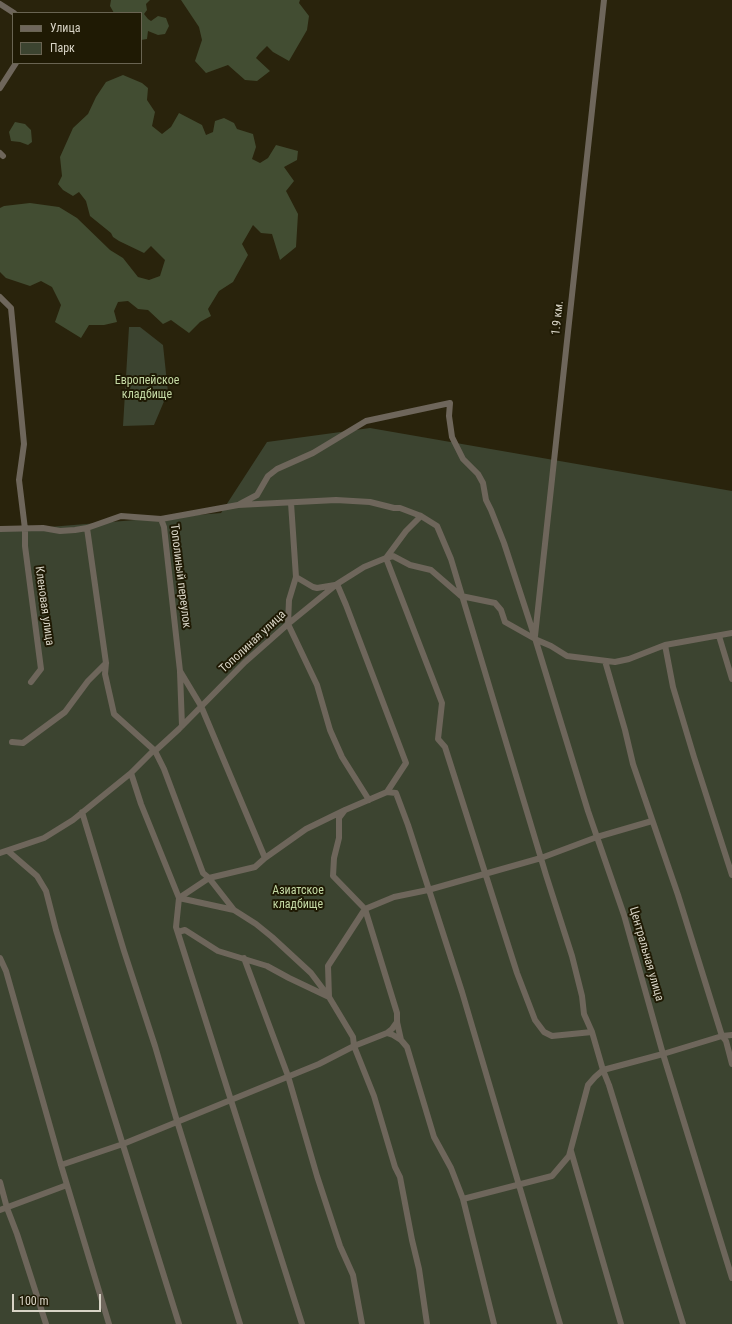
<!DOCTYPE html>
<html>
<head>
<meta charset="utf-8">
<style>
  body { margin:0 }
  #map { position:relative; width:732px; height:1324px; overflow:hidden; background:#29230c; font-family:"Roboto Condensed",sans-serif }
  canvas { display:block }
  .legend { position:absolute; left:12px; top:12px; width:130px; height:52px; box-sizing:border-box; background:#1f1a04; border:1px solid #696452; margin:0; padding:5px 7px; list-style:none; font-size:12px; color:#d8d4c6 }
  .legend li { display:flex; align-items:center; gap:8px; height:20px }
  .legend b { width:20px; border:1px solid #696452 }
  .scale { position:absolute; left:12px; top:1294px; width:89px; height:18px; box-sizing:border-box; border:2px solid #d8d4c6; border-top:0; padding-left:5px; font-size:12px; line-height:14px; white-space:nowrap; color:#d8d4c6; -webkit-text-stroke:3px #1f1a04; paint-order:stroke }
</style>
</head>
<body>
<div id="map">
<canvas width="732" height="1324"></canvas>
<ul class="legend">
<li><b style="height:5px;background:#6e665b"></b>Улица</li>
<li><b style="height:11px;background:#3c4430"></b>Парк</li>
</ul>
<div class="scale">100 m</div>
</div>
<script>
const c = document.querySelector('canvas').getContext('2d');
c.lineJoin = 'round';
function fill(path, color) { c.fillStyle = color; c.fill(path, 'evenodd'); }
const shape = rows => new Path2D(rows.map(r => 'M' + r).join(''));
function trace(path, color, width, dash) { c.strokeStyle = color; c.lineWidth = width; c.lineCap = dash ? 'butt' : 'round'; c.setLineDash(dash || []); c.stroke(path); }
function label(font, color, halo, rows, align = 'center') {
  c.font = font + ' "Roboto Condensed",sans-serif'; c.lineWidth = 4; c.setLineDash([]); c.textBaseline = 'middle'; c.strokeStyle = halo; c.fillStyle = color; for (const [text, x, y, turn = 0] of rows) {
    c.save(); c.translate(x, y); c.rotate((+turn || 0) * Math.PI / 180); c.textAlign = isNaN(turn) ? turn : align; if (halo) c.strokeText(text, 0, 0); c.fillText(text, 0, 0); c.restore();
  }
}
const green = shape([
  [129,327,140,327,163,345,168,392,154,425,123,426],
  [370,428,732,491,732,1324,0,1324,0,531,221,513,267,442]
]);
const forest = shape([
  [111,0,150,0,146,4,147,10,144,14,148,19,151,21,158,16,166,18,169,26,165,34,158,35,148,31,147,39,141,40,141,13,114,13,110,6],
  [181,0,300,0,299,3,309,16,307,30,289,61,273,52,267,46,259,54,256,58,270,71,257,81,245,80,228,65,206,73,195,61,202,40,199,27],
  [123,75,142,83,148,88,147,100,155,112,152,126,162,134,171,127,179,113,202,125,206,135,213,132,215,121,224,118,234,123,237,129,253,134,256,147,252,159,260,163,268,158,276,145,298,151,297,160,284,167,294,181,286,191,298,214,296,247,280,260,272,234,261,233,253,225,242,244,248,255,233,282,219,291,208,309,211,316,200,322,189,333,171,320,163,324,148,310,138,309,128,301,118,302,114,311,117,322,104,325,89,325,81,338,55,322,61,305,52,287,41,281,30,286,6,278,0,272,0,208,4,206,30,203,59,207,77,218,110,250,123,258,138,277,149,280,160,276,165,260,151,246,144,253,119,241,113,237,111,233,90,216,86,201,79,192,73,196,63,190,58,184,62,176,60,157,73,128,88,114,96,97,106,82],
  [15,122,25,124,31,130,32,142,28,145,20,142,11,141,9,132]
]);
const minor = shape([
  [0,4,14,13],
  [0,88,16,63],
  [0,153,3,156],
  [0,297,11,308,24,444,19,480,25,529,25,546,41,669,31,682],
  [240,504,257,495,268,476,277,469,313,453,366,421,450,403,449,416,452,437,463,459,478,474,483,483,486,500,491,510,504,543,535,638,588,811,624,915,663,1054,732,1278],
  [161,519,164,527,180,671,201,706,265,858,306,829,345,810],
  [87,528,106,663,105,674,114,714,154,750],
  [0,529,43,528,60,531,75,530,87,528,121,516,161,519,238,505,336,500,370,502,394,508,400,508,421,516,437,526,451,559,546,875,572,956,582,996,584,1014,592,1032,603,1070,609,1085,683,1324],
  [386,558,442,703,438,739,445,747,517,973,535,1020,544,1032,552,1036,592,1032],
  [386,558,406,531,421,516],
  [296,577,313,587,317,588,335,585],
  [337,584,346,605,406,763,387,792,396,793,408,825,462,992,560,1324],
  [288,624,317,685,330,730,342,757,369,800],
  [288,624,289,600,296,577,291,503],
  [535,636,604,0],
  [719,636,732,679],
  [665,645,673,687,694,757,732,875],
  [605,661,625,730,633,764,678,895,722,1036,726,1041,732,1064],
  [180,672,182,726],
  [12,742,23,743,65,712,88,681,106,663],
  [155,751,164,769,203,873,209,878,234,910,256,924,272,937,311,973,329,997,353,1037,354,1046,374,1096,395,1167,400,1177,412,1240,419,1269,427,1324],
  [131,773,141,804,179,898,176,927,302,1324],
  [387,792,345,810,339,818,339,838,334,858,333,876,365,909,397,1013,397,1022,401,1040],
  [82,812,124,951,155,1046,177,1121,240,1324],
  [8,851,37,876,46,891,56,930,76,995,179,1324],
  [0,853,44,838,73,820,131,773,154,750,155,751,179,729,245,662,288,624,337,584,364,567,386,558,393,556,410,565,431,570,461,596,495,603,501,610,505,622,537,640,551,646,567,656,615,662,629,659,665,645,732,633],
  [234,910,179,898,209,878,255,867,265,858],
  [178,932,185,930,218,951,267,966,289,978,329,997,328,966,365,909,394,897,428,890,541,858,597,837,652,821],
  [0,958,6,971,61,1165,109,1324],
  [244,958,288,1076,317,1176,340,1246,353,1275,362,1324],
  [387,1033,392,1029,397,1022],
  [571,1151,621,1324],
  [61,1165,123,1144,319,1064,354,1046,387,1033,393,1035,401,1040,407,1047,434,1137,451,1168,463,1199,552,1176,569,1156,588,1085,595,1077,603,1070,663,1054,722,1036,732,1035],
  [0,1182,7,1208,17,1234,46,1324],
  [463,1199,494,1324],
  [0,1210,67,1185]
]);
const streetNames = [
  ["1.9 км.",558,318,-84],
  ["Тополиный переулок",180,576,83],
  ["Кленовая улица",44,606,82],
  ["Тополиная улица",253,642,-43],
  ["Центральная улица",646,954,74]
];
const parkNames = [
  ["Европейское",147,381],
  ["кладбище",147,395],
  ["Азиатское",298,891],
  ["кладбище",298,905]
];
fill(green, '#3c4430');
fill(forest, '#424d32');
trace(minor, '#6e665b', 6);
label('12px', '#d8d4c6', '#1f1a04', streetNames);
label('12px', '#c4d9a4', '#1f1a04', parkNames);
</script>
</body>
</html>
